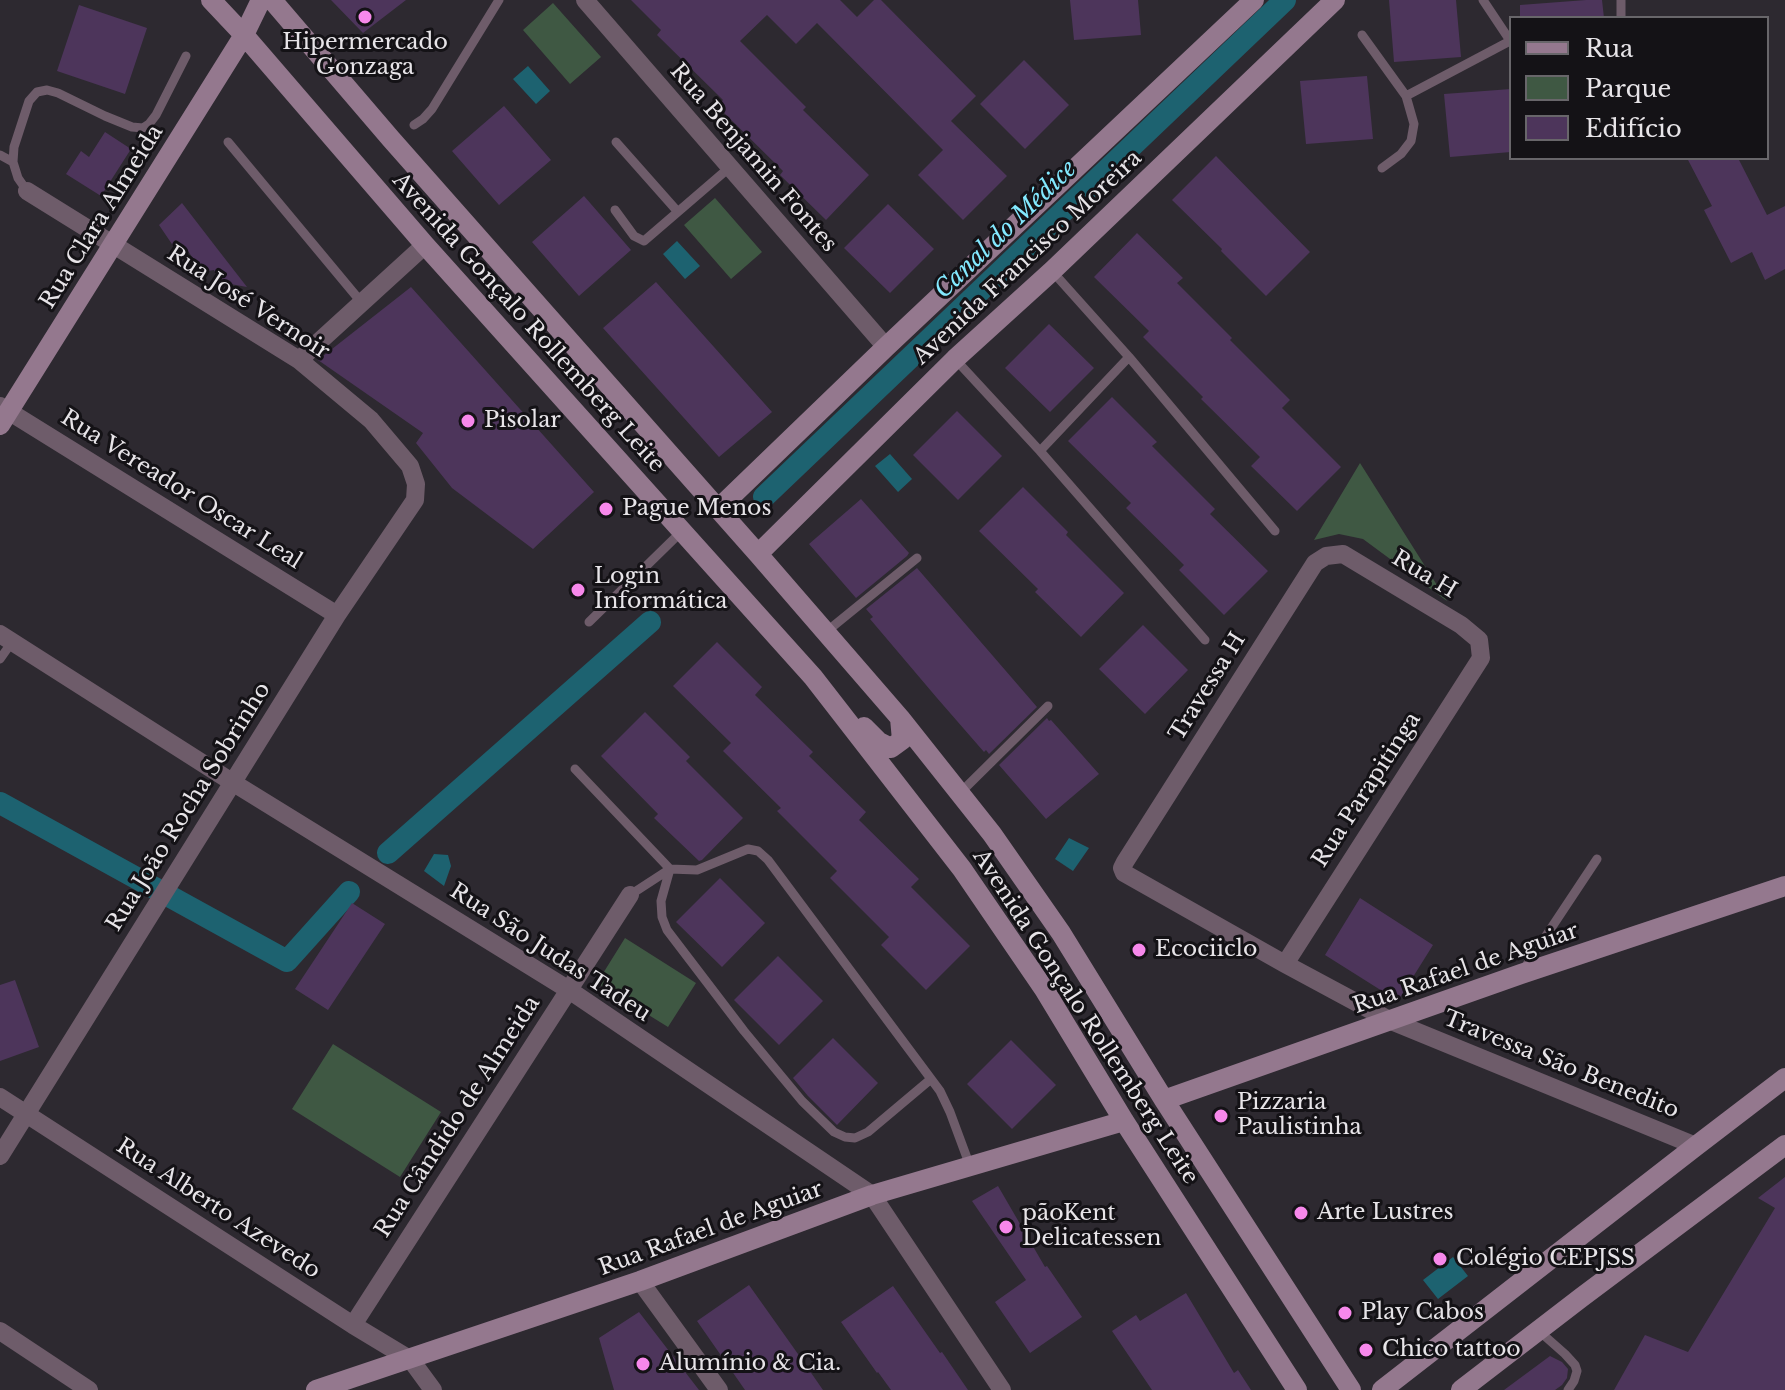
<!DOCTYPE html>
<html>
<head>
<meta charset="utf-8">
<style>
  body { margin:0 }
  #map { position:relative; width:1785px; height:1390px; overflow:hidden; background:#2d2930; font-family:"Libre Baskerville",serif }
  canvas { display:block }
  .legend { position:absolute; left:1509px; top:16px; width:260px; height:144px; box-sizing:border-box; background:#141216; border:2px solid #68666a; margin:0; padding:10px 14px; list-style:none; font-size:24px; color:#e7e4e8 }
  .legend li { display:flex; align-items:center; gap:16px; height:40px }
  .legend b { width:40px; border:2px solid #68666a }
</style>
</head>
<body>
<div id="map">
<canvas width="1785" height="1390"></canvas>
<ul class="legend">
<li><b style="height:10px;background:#94788e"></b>Rua</li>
<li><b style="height:22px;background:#3f5843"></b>Parque</li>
<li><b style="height:22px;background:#4d355b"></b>Edifício</li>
</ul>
</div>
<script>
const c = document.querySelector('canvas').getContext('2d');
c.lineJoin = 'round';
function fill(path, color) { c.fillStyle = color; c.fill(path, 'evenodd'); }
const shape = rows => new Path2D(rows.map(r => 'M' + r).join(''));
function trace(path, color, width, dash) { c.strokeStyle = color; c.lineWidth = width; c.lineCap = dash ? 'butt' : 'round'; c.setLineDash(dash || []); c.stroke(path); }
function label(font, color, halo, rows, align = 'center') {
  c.font = font + ' "Libre Baskerville",serif'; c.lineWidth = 6; c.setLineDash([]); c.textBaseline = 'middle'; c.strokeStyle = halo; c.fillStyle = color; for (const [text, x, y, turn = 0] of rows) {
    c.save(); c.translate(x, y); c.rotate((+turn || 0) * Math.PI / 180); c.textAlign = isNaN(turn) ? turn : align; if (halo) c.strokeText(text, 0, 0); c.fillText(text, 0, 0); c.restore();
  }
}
const green = shape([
  [553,3,601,57,570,84,523,30],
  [715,198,762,252,731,279,684,225],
  [1360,463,1447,601,1363,539,1339,534,1314,540],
  [625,938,696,983,668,1027,597,983],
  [333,1044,441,1112,400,1177,292,1109]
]);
const water = shape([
  [528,66,550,91,536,104,513,79],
  [677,241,700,266,685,279,663,254],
  [890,454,912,479,898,492,875,466],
  [1069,838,1089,848,1073,871,1055,859],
  [434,854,448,855,451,866,444,886,424,871],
  [1453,1257,1468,1276,1438,1299,1423,1280]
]);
const canal = shape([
  [764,497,1285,0],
  [0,803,287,961,349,892],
  [388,853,650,622]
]);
const building = shape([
  [331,0,406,0,363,33],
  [631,0,840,0,857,17,874,0,881,0,976,96,951,121,1007,176,963,220,918,175,943,150,817,23,796,44,767,15,740,41,806,107,803,110,869,175,826,220,780,175,783,171,717,106,723,100,657,35,661,30],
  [1070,0,1138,0,1141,35,1074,40],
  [1389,0,1456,0,1461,57,1394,62],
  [1586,0,1602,0,1604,18,1520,18,1520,5],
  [79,5,147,28,125,94,57,71],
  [1024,60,1069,105,1025,149,980,104],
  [1367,76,1373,139,1306,144,1300,81],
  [1511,89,1511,152,1450,157,1444,94],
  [504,106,551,160,499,205,452,151],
  [105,132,131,149,101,196,66,174,81,151,89,157],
  [1216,156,1310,252,1266,296,1221,251,1222,249,1172,200],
  [1687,158,1738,158,1767,215,1785,206,1785,269,1765,280,1752,252,1731,263,1704,210,1712,206],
  [584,196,631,250,579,296,532,242],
  [182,203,219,251,247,287,219,282,214,270,202,272,188,251,178,253,159,225],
  [888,204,934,249,890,293,844,248],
  [1137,233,1183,278,1177,283,1232,338,1230,340,1290,400,1282,408,1341,467,1297,511,1251,466,1260,457,1201,399,1203,397,1143,337,1149,331,1094,277],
  [656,282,772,412,719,457,603,328],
  [411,287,594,492,533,549,452,488,416,443,423,433,318,360],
  [1049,324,1094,368,1050,412,1005,368],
  [1112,397,1157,442,1152,446,1215,509,1210,514,1268,571,1224,615,1179,570,1184,565,1126,508,1131,503,1068,441],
  [957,411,1002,456,958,500,913,455],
  [1023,487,1068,532,1066,535,1124,593,1081,637,1035,592,1038,589,979,531],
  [861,499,909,553,907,556,856,598,809,544],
  [917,568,1037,707,989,754,986,750,984,752,937,698,870,619,873,617,866,609],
  [1143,625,1188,670,1145,714,1099,669],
  [717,642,762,687,755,695,813,752,809,756,866,812,859,820,919,879,911,887,970,946,926,990,881,945,889,937,830,878,837,871,777,811,781,808,723,751,731,743,673,686],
  [645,712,690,757,686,761,743,818,702,860,699,861,654,818,658,814,601,756],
  [1047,718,1049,721,1051,720,1099,774,1046,819,999,765],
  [720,878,765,923,722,967,676,922],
  [1360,898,1433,945,1398,1001,1325,955],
  [352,903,385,924,328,1010,295,989],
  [778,956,823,1001,779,1045,734,1000],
  [15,980,39,1047,0,1061,0,985],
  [833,1038,878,1083,837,1125,808,1096,793,1078],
  [1011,1040,1056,1085,1012,1129,967,1084],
  [1785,1177,1785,1390,1614,1390,1645,1335,1688,1352,1775,1208,1758,1198],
  [998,1186,1045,1267,1047,1266,1082,1317,1030,1353,995,1302,1026,1280,972,1201],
  [749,1285,798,1354,823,1390,745,1390,697,1321],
  [893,1286,940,1353,942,1352,968,1390,891,1390,878,1372,877,1373,841,1322],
  [1186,1293,1234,1373,1238,1370,1251,1390,1152,1390,1112,1331,1136,1315,1140,1321],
  [639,1312,699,1390,614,1390,599,1338],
  [1550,1356,1562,1362,1568,1369,1567,1378,1562,1385,1555,1390,1504,1390]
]);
const lane = shape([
  [1483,0,1511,42],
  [1621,18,1621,0],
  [1362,35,1406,96,1414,124,1411,141,1401,154,1382,168],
  [1406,96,1510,41],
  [414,125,423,119,432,109,499,0],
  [228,142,362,303],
  [616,142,678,212],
  [0,155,13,162],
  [27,191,18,178,13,162,14,147,29,101,37,92,47,90,58,93,105,116,132,127,143,128,149,124,156,115,186,56],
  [615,210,634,236,644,241,730,167],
  [1052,271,1129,357,1275,531],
  [955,359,1040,451,1205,640],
  [1040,451,1129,357],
  [589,622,682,531],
  [826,632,917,558],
  [0,659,12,642],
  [575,769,670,869,661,901,662,917,667,930,744,1031,802,1101,834,1132,845,1137,855,1138,868,1132,931,1079],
  [960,793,1048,706],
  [630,895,670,869,697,870,748,849,758,851,768,860,940,1091,950,1112,970,1166],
  [1524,969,1597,859],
  [1539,1331,1565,1354,1575,1365,1577,1371,1574,1381,1568,1390]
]);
const street = shape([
  [585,0,886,347],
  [299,360,425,245],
  [0,406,337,615],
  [0,634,232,782,569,990,872,1195,1002,1390],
  [1285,964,1481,658,1479,640,1461,625,1343,554,1326,556,1315,563,1125,862,1122,868,1124,873,1285,964,1391,1021,1696,1146],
  [0,1097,353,1325,411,1360,433,1390],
  [0,1156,337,615,415,500,416,484,410,466,371,420,299,360,27,191],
  [640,1281,719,1390],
  [353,1325,630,895],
  [0,1331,89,1390]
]);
const secondary = shape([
  [211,0,244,35,425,245,813,677,962,869,1044,989,1124,1121,1297,1390],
  [272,0,391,139,758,554,900,718,992,834,1061,933,1164,1100,1351,1390],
  [0,425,244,35,261,0],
  [718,509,886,347,1254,0],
  [758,554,955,359,1052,271,1335,0],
  [864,727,879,742,891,748,902,740,900,718],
  [1164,1100,1521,974,1785,886],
  [316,1390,640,1281,872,1195,1124,1121],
  [1382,1390,1696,1146,1785,1078],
  [1461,1390,1582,1297,1785,1145]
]);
const markers = [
  [365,17,8,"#f788eb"],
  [468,421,8,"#f788eb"],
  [606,509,8,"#f788eb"],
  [578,590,8,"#f788eb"],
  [1139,950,8,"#f788eb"],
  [1221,1116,8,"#f788eb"],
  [1301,1213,8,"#f788eb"],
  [1006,1227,8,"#f788eb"],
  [1440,1259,8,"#f788eb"],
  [1345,1313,8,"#f788eb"],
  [1366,1350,8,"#f788eb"],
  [643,1364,8,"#f788eb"]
];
const poiNames = [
  ["Hipermercado",365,43,"center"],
  ["Gonzaga",365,68,"center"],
  ["Pisolar",484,421],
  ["Pague Menos",622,509],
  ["Login",594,577],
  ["Informática",594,602],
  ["Ecociiclo",1155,950],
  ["Pizzaria",1237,1103],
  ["Paulistinha",1237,1128],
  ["Arte Lustres",1317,1213],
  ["pãoKent",1022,1214],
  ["Delicatessen",1022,1239],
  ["Colégio CEPJSS",1456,1259],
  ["Play Cabos",1361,1313],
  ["Chico tattoo",1382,1350],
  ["Alumínio & Cia.",659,1364]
];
const streetNames = [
  ["Rua Benjamin Fontes",753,158,49],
  ["Rua Clara Almeida",102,217,-58],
  ["Avenida Francisco Moreira",1028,258,-43],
  ["Rua José Vernoir",248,303,33],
  ["Avenida Gonçalo Rollemberg Leite",528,323,48],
  ["Rua Vereador Oscar Leal",181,490,32],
  ["Rua H",1424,575,31],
  ["Travessa H",1208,687,-58],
  ["Rua Parapitinga",1367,790,-57],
  ["Rua João Rocha Sobrinho",189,807,-58],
  ["Rua São Judas Tadeu",550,953,33],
  ["Rua Rafael de Aguiar",1466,969,-19],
  ["Avenida Gonçalo Rollemberg Leite",1085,1017,57],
  ["Travessa São Benedito",1561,1065,22],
  ["Rua Cândido de Almeida",458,1117,-57],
  ["Rua Alberto Azevedo",218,1209,33],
  ["Rua Rafael de Aguiar",711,1229,-20]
];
const waterNames = [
  ["Canal do Médice",1006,230,-44]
];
fill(green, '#3f5843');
fill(water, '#1d6270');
trace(canal, '#1d6270', 22);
fill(building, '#4d355b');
trace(lane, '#6e5c6a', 9);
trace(street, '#6e5c6a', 18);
trace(secondary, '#94788e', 20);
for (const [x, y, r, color] of markers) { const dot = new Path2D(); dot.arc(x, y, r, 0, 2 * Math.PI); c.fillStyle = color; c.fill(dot); trace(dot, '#141216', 3); }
label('22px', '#e7e4e8', '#141216', poiNames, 'left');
label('22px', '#e7e4e8', '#141216', streetNames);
label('italic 24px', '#83e9ff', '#141216', waterNames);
</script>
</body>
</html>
